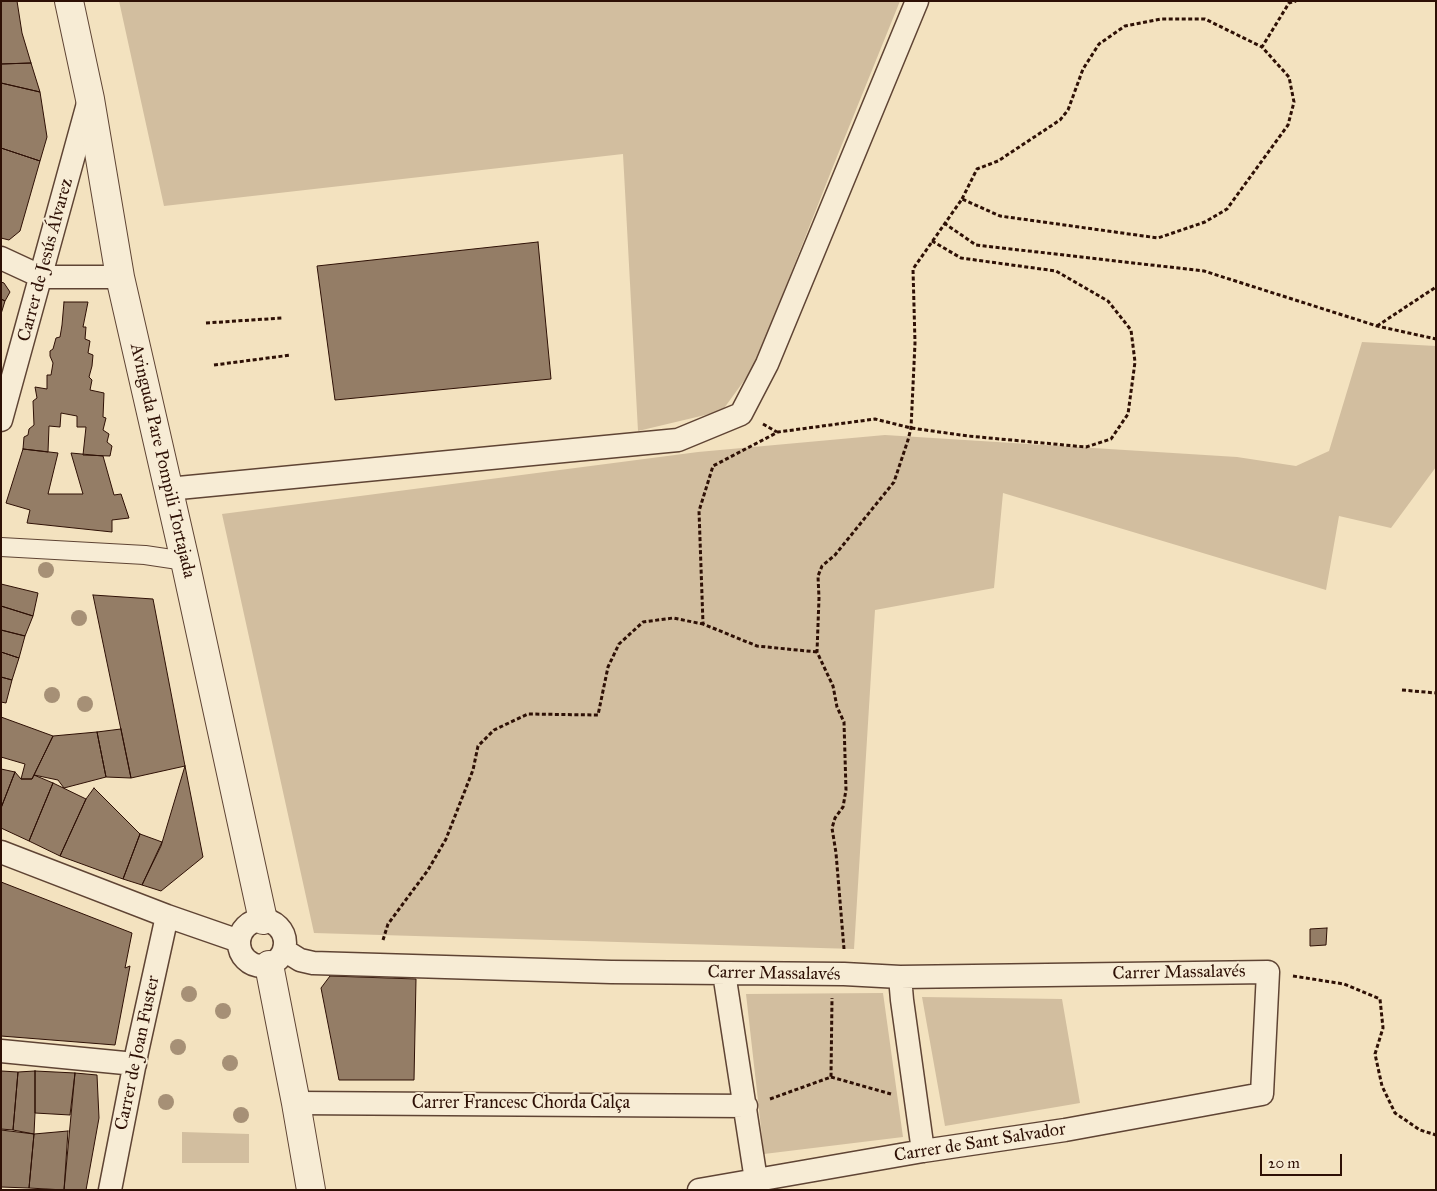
<!DOCTYPE html>
<html>
<head>
<meta charset="utf-8">
<style>
  body { margin:0 }
  #map { position:relative; width:1437px; height:1191px; overflow:hidden; background:#f3e2bf; font-family:"IM FELL Great Primer",serif }
  canvas { display:block }
  .frame { position:absolute; inset:0; border:2px solid #2e1005; pointer-events:none }
  .scale { position:absolute; left:1260px; top:1154px; width:82px; height:22px; box-sizing:border-box; border:2px solid #2e1005; border-top:0; padding-left:6px; font-size:15px; line-height:18px; white-space:nowrap; color:#2e1005; -webkit-text-stroke:4px #f7ecd5; paint-order:stroke }
</style>
</head>
<body>
<div id="map">
<canvas width="1437" height="1191"></canvas>
<div class="frame"></div>
<div class="scale">20 m</div>
</div>
<script>
const c = document.querySelector('canvas').getContext('2d');
c.lineJoin = 'round';
function fill(path, color) { c.fillStyle = color; c.fill(path, 'evenodd'); }
const shape = rows => new Path2D(rows.map(r => 'M' + r).join(''));
function trace(path, color, width, dash) { c.strokeStyle = color; c.lineWidth = width; c.lineCap = dash ? 'butt' : 'round'; c.setLineDash(dash || []); c.stroke(path); }
function label(font, color, halo, rows, align = 'center') {
  c.font = font + ' "IM FELL Great Primer",serif'; c.lineWidth = 4; c.setLineDash([]); c.textBaseline = 'middle'; c.strokeStyle = halo; c.fillStyle = color; for (const [text, x, y, turn = 0] of rows) {
    c.save(); c.translate(x, y); c.rotate((+turn || 0) * Math.PI / 180); c.textAlign = isNaN(turn) ? turn : align; if (halo) c.strokeText(text, 0, 0); c.fillText(text, 0, 0); c.restore();
  }
}
const green = shape([
  [119,1,900,1,834,164,754,367,722,411,638,431,623,154,164,206],
  [1362,342,1436,346,1436,467,1391,528,1339,516,1326,590,1003,493,994,588,875,610,854,949,314,933,222,514,698,452,885,435,1237,457,1296,466,1329,451],
  [883,993,903,1137,764,1154,746,994],
  [922,997,1062,999,1080,1103,945,1126],
  [182,1132,249,1134,249,1163,182,1163]
]);
const building = shape([
  [1,1,17,1,22,33,31,63,1,64,1,1],
  [31,63,40,92,1,83,1,64,31,63],
  [1,83,40,92,47,137,40,161,1,148,1,83],
  [1,148,40,161,20,231,9,240,1,238,1,148],
  [538,242,551,379,335,400,317,266,538,242],
  [1,282,4,283,10,292,5,301,1,299,1,282],
  [1,299,5,301,1,314,1,299],
  [64,302,88,302,83,327,86,327,85,339,90,341,88,353,93,355,92,366,89,377,92,380,90,390,104,393,103,417,106,418,103,430,109,434,107,442,112,446,110,456,83,455,86,427,77,427,77,416,61,413,60,427,49,426,48,452,23,449,24,437,28,435,29,429,34,425,33,401,37,398,35,387,47,389,47,375,51,375,53,363,50,356,50,351,53,349,56,338,60,337,62,325,64,302],
  [23,449,58,453,48,494,83,494,71,453,103,456,114,495,121,494,129,518,112,520,112,532,27,523,30,510,6,503,23,449],
  [1,584,38,593,33,616,1,606,1,584],
  [93,595,153,599,185,766,131,778,93,595],
  [1,606,33,616,25,636,1,630,1,606],
  [1,630,25,636,19,658,1,652,1,630],
  [1,652,19,658,12,680,1,677,1,652],
  [1,677,12,680,6,703,1,702,1,677],
  [1,717,53,736,32,779,21,779,25,764,1,757,1,717],
  [121,729,131,778,106,777,97,732,121,729],
  [97,732,106,777,64,788,58,780,34,775,53,736,97,732],
  [185,766,203,857,161,891,142,885,161,846,185,766],
  [1,769,15,772,1,808,1,769],
  [15,772,21,779,32,779,34,775,53,783,29,841,1,828,1,808,15,772],
  [53,783,86,799,60,856,29,841,53,783],
  [94,788,140,834,123,879,60,856,86,799,94,788],
  [140,834,162,842,142,885,123,879,140,834],
  [1,882,132,933,125,968,130,966,115,1045,1,1036,1,882],
  [1327,928,1326,945,1310,946,1310,929,1327,928],
  [330,976,416,979,414,1080,339,1080,321,988,330,976],
  [1,1071,18,1072,13,1130,1,1129,1,1071],
  [35,1071,35,1113,34,1134,13,1130,18,1072,35,1071],
  [35,1071,75,1073,70,1115,35,1113,35,1071],
  [75,1073,97,1075,99,1118,86,1190,64,1190,75,1073],
  [1,1130,34,1134,29,1188,1,1187,1,1130],
  [68,1131,64,1190,29,1188,34,1134,68,1131]
]);
const path = shape([
  [962,199,977,169,998,161,1060,120,1068,110,1083,69,1099,44,1125,26,1161,19,1205,19,1262,47],
  [944,223,976,245,1204,271,1377,326,1436,339],
  [206,323,282,318],
  [1377,326,1436,287],
  [214,365,291,355],
  [763,424,777,432],
  [817,652,757,646,703,624,699,511,713,466,778,432,875,419,911,428,968,436,1086,447,1111,439,1128,414,1135,362,1131,330,1108,301,1056,271,961,258,932,241],
  [1402,690,1436,693],
  [383,940,388,924,428,870,446,839,473,770,478,746,494,730,528,714,598,715,608,667,619,644,643,622,673,618,703,624],
  [844,949,836,853,832,828,835,818,843,807,846,790,844,722,837,707,833,686,817,652,819,598,818,576,822,566,835,555,894,482,908,440,911,428,915,343,913,269,962,199,1000,216,1158,238,1205,222,1227,209,1288,125,1294,102,1289,77,1262,47,1289,3,1296,1],
  [1293,976,1344,984,1380,999,1383,1028,1375,1054,1382,1086,1395,1113,1420,1130,1436,1135],
  [831,1077,891,1094],
  [770,1099,831,1077,832,998]
]);
const pedestrian = shape([
  [1,547,145,555,185,561]
]);
const minor = shape([
  [1,258,42,277,120,277],
  [1,420,89,100],
  [168,489,678,440,741,414,767,364,917,1],
  [1,852,167,916,239,941],
  '239 943a23 23 0 1 1 46 0a23 23 0 1 1-46 0Z',
  [284,950,300,960,313,963,611,972,844,974,900,977,1268,972,1262,1094,1065,1130,923,1151,699,1190],
  [724,973,756,1180],
  [900,977,902,1000,923,1151],
  [1,1051,135,1064],
  [296,1103,746,1106],
  [110,1190,137,1052,167,916]
]);
const tertiary = shape([
  [69,1,90,99,120,277,185,561,263,920],
  [269,965,296,1103,311,1190]
]);
const trees = [
  [46,570],
  [79,618],
  [52,695],
  [85,704],
  [189,994],
  [223,1011],
  [178,1047],
  [230,1063],
  [166,1102],
  [241,1115]
];
const streetNames = [
  ["Carrer de Jesús Álvarez",46,260,-75],
  ["Avinguda Pare Pompili Tortajada",162,461,77],
  ["Carrer Massalavés",1179,973,-1],
  ["Carrer Massalavés",774,974,1],
  ["Carrer de Joan Fuster",138,1053,-78],
  ["Carrer Francesc Chorda Calça",521,1104],
  ["Carrer de Sant Salvador",980,1143,-9]
];
fill(green, '#d2be9f');
fill(building, '#947d66');
trace(building, '#2e1005', 1);
trace(pedestrian, '#5f4434', 20);
trace(minor, '#5f4434', 25);
trace(tertiary, '#5f4434', 30);
trace(path, '#2e1005', 3, [4, 2.5]);
trace(pedestrian, '#f7ecd5', 18);
trace(minor, '#f7ecd5', 22);
trace(tertiary, '#f7ecd5', 28);
c.fillStyle = '#a69076';
for (const [x, y] of trees) { c.beginPath(); c.arc(x, y, 8, 0, 2 * Math.PI); c.fill(); }
label('18px', '#2e1005', '#f7ecd5', streetNames);
</script>
</body>
</html>
